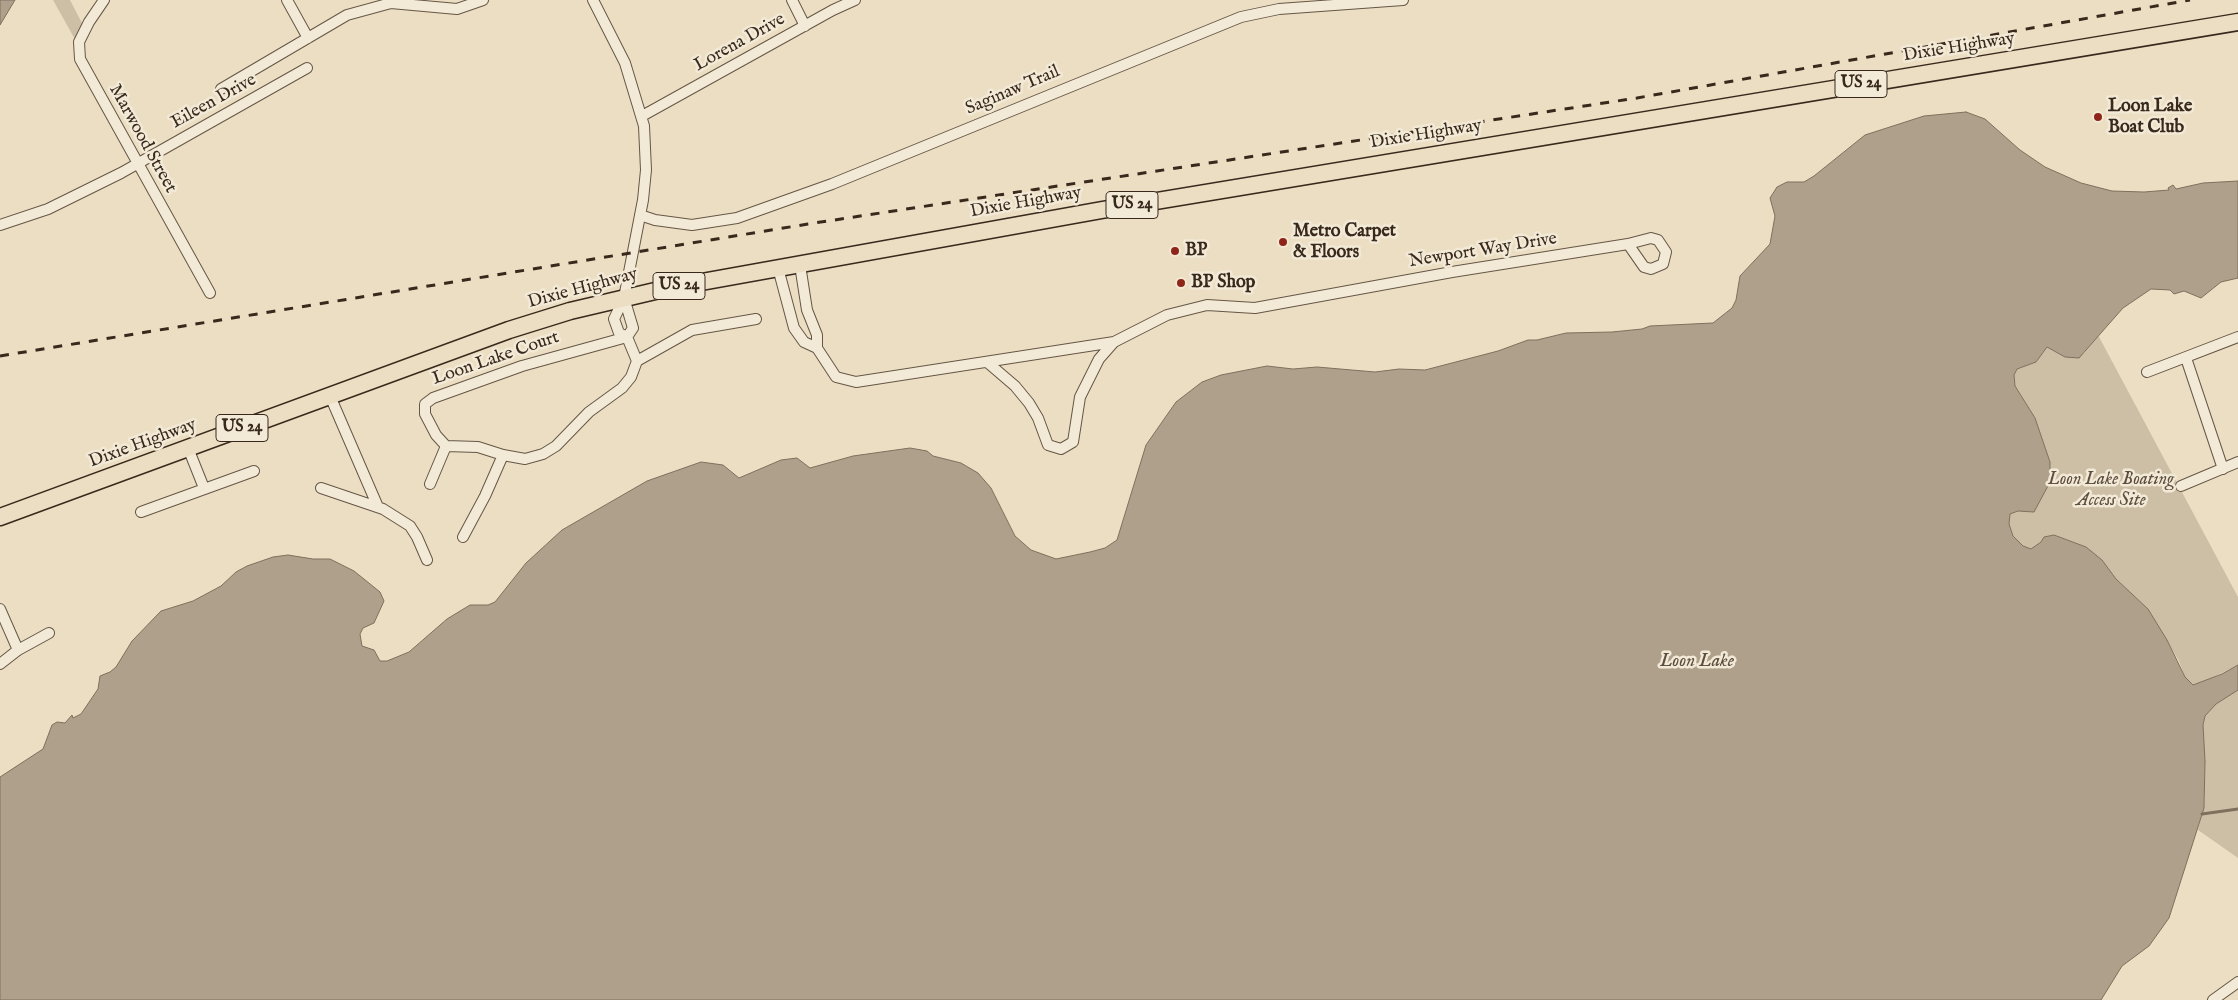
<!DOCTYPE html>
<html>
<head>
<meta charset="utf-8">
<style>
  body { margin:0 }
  canvas { display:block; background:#ebdec2 }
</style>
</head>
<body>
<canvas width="2238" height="1000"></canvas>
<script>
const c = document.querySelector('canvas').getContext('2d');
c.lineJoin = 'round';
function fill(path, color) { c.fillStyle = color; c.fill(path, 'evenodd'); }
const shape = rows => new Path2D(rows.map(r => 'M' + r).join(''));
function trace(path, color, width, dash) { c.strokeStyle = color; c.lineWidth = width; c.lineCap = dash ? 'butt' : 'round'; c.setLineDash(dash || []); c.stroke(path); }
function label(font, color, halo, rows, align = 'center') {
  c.font = font + ' "IM FELL English",serif'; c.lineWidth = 5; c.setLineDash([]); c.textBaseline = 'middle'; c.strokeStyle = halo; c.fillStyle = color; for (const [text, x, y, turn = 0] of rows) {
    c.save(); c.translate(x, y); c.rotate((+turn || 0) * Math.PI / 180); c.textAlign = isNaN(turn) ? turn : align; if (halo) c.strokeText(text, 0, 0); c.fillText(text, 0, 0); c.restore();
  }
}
const green = shape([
  [53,0,70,0,84,27,77,43],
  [2098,335,2238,597,2238,665,2201,683,2193,685,2185,677,2179,661,2148,609,2116,579,2102,560,2086,547,2054,535,2044,537,2041,542,2031,549,2023,547,2013,536,2009,524,2010,514,2018,511,2034,512,2049,484,2050,474,2050,462,2035,418,2015,386,2014,375,2017,369,2036,362,2047,347,2065,357,2084,353],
  [2238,690,2238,858,2198,830,2205,800,2203,725,2205,716,2216,704]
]);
const water = shape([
  [0,0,15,0,0,25,0,0],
  [1966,112,1985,119,2020,150,2045,167,2081,183,2112,191,2144,192,2169,190,2168,188,2173,185,2176,189,2203,183,2238,181,2238,278,2221,282,2201,298,2184,291,2174,294,2170,290,2151,289,2123,308,2079,358,2065,357,2047,347,2036,362,2017,369,2014,375,2015,386,2035,418,2050,462,2050,474,2049,484,2034,512,2018,511,2010,514,2009,524,2013,536,2023,546,2031,549,2041,542,2044,537,2054,535,2086,547,2102,560,2116,579,2148,609,2167,640,2185,677,2193,685,2222,674,2238,665,2238,690,2216,704,2205,716,2203,725,2205,761,2204,808,2169,918,2149,946,2122,966,2101,1000,0,1000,0,777,43,749,52,725,57,722,65,723,72,715,73,718,81,714,98,689,100,676,110,672,116,667,132,641,161,611,193,601,221,586,236,572,247,566,273,557,288,555,313,559,330,559,354,571,380,592,384,601,374,623,363,628,360,634,362,646,374,650,380,661,387,661,409,652,447,619,470,605,488,605,495,602,526,563,562,530,647,481,701,462,723,465,739,478,781,460,797,458,810,468,853,456,910,448,927,451,933,456,961,463,978,473,991,488,1015,536,1031,550,1056,559,1090,552,1105,548,1117,540,1146,445,1176,402,1202,382,1221,375,1267,366,1293,369,1317,367,1375,372,1399,369,1425,370,1498,351,1528,340,1537,340,1566,333,1612,332,1642,329,1650,326,1713,323,1732,308,1736,300,1740,276,1770,244,1775,216,1770,198,1777,187,1787,182,1804,182,1814,176,1865,135,1924,116,1966,112]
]);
const stream = shape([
  [2202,814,2238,809]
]);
const minor = shape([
  [104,0,89,22,79,42,80,59,210,293],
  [287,0,308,38],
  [593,0,625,63,644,126,646,170,643,200,624,298,614,319,619,333,627,337,633,328,624,298],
  [792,0,805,26],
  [221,89,347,15,391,3,457,9,483,0],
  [642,116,833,10,855,0],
  [640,215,655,220,692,225,737,218,832,184,1241,17,1279,9,1403,0],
  [0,225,48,209,121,173,307,68],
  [800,265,807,310,817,335,817,348,836,377,856,382,1114,342,1167,315,1207,305,1255,308,1452,272,1628,244,1644,267,1651,269,1663,264,1666,252,1658,240,1651,238,1628,244],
  [778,268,794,328,804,342,817,348],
  [2186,358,2223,469],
  [637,361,692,330,756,319],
  [987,362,1015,386,1029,403,1038,418,1048,445,1061,449,1073,442,1080,397,1099,359,1114,342],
  [2147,372,2238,337],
  [330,396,378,507],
  [446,446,436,435,425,414,425,404,433,398,522,366,627,337,637,361],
  [446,446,478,447,503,455,525,459,543,454,556,446,589,412,622,388,631,377,637,361],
  [188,448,204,488],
  [430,484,446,446],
  [2181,486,2238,462],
  [321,488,383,509,410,526,417,537,427,560],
  [141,512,254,471],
  [463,537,485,496,503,455],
  [0,609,18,650,0,664],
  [18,650,49,633],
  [2213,1000,2238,982]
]);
const primary = shape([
  [0,517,509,330,570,311,668,288,1102,210,2238,22]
]);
const rail = shape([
  [0,356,808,224,1637,98,2190,0]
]);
const markers = [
  [2098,117,5,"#8f2418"],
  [1283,242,5,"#8f2418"],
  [1175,251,5,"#8f2418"],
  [1181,283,5,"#8f2418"]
];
const shields = [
  [1861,84,52],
  [1132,205,52],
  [679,286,52],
  [242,428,52]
];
const shieldNames = [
  ["US 24",1861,84],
  ["US 24",1132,205],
  ["US 24",679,286],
  ["US 24",242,428]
];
const streetNames = [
  ["Lorena Drive",740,43,-29],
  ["Dixie Highway",1959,48,-9],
  ["Saginaw Trail",1013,91,-23],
  ["Eileen Drive",214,102,-29],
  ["Dixie Highway",1426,135,-9],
  ["Marwood Street",142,139,61],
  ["Dixie Highway",1026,203,-10],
  ["Newport Way Drive",1483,251,-9],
  ["Dixie Highway",583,289,-15],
  ["Loon Lake Court",496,359,-19],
  ["Dixie Highway",143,444,-20]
];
const poiNames = [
  ["Loon Lake",2108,107],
  ["Boat Club",2108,128],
  ["Metro Carpet",1293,232],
  ["& Floors",1293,253],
  ["BP",1185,251],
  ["BP Shop",1191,283]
];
const parkNames = [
  ["Loon Lake Boating",2111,480],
  ["Access Site",2111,501]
];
const waterNames = [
  ["Loon Lake",1697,662]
];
fill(green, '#cdbfa6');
fill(water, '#aea08a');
trace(water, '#7f705e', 1);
trace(stream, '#7f705e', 3);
trace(minor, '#665646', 12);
trace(primary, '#39291d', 19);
trace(minor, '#f2ead7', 10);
trace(primary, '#ebdec2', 16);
trace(rail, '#39291d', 3, [9, 9]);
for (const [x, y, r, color] of markers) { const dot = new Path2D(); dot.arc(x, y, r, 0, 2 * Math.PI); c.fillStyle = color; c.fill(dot); trace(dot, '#f2ead7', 2); }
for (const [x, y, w] of shields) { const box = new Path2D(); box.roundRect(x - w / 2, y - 13.5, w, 27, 4); c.fillStyle = '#f2ead7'; c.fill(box); trace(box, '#39291d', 1); }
label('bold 16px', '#39291d', null, shieldNames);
label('18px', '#39291d', '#f2ead7', streetNames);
label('bold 18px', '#39291d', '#f2ead7', poiNames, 'left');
label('italic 18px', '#5e4e3f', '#f2ead7', parkNames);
label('italic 19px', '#5c4d3e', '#f2ead7', waterNames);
</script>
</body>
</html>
